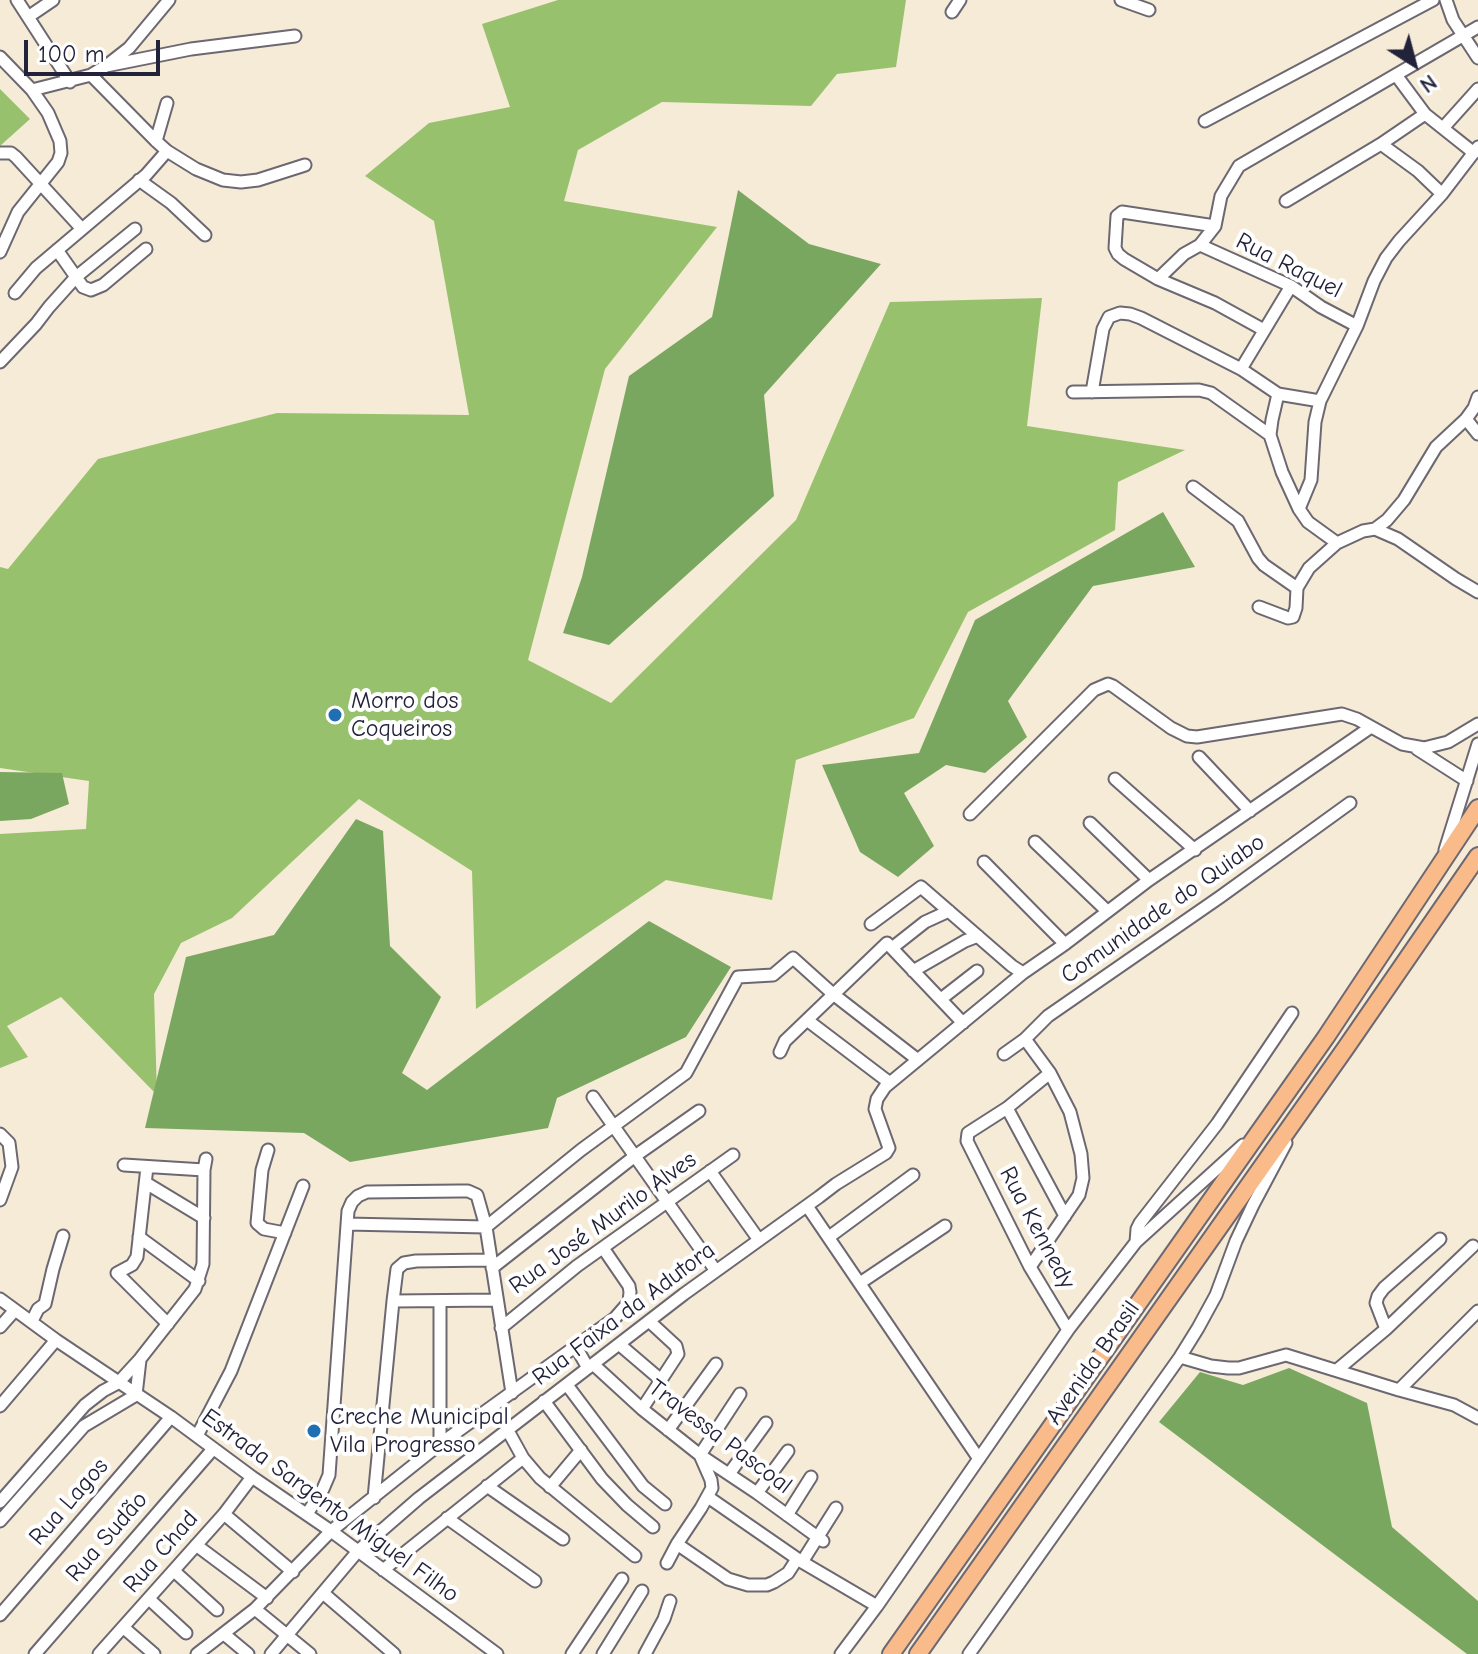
<!DOCTYPE html>
<html>
<head>
<meta charset="utf-8">
<style>
  body { margin:0 }
  #map { position:relative; width:1478px; height:1654px; overflow:hidden; background:#f6ebd7; font-family:"Comic Neue",sans-serif }
  canvas { display:block }
  .north { position:absolute; left:1374px; top:24px; width:80px; height:80px; -webkit-text-stroke:6px #fff; paint-order:stroke; rotate:144deg; font-size:22px; font-weight:700; line-height:32px; text-align:center; color:#22223b }
  .north::after { content:''; display:block; margin:auto; width:28px; height:36px; background:#22223b; clip-path:polygon(50% 0,100% 100%,50% 72%,0 100%) }
  .scale { position:absolute; left:24px; top:40px; width:136px; height:36px; box-sizing:border-box; border:4px solid #22223b; border-top:0; padding-left:10px; font-size:24px; line-height:28px; white-space:nowrap; color:#22223b; -webkit-text-stroke:6px #fff; paint-order:stroke }
</style>
</head>
<body>
<div id="map">
<canvas width="1478" height="1654"></canvas>
<div class="north">N</div>
<div class="scale">100 m</div>
</div>
<script>
const c = document.querySelector('canvas').getContext('2d');
c.lineJoin = 'round';
function fill(path, color) { c.fillStyle = color; c.fill(path, 'evenodd'); }
const shape = rows => new Path2D(rows.map(r => 'M' + r).join(''));
function trace(path, color, width, dash) { c.strokeStyle = color; c.lineWidth = width; c.lineCap = dash ? 'butt' : 'round'; c.setLineDash(dash || []); c.stroke(path); }
function label(font, color, halo, rows, align = 'center') {
  c.font = font + ' "Comic Neue",sans-serif'; c.lineWidth = 8; c.setLineDash([]); c.textBaseline = 'middle'; c.strokeStyle = halo; c.fillStyle = color; for (const [text, x, y, turn = 0] of rows) {
    c.save(); c.translate(x, y); c.rotate((+turn || 0) * Math.PI / 180); c.textAlign = isNaN(turn) ? turn : align; if (halo) c.strokeText(text, 0, 0); c.fillText(text, 0, 0); c.restore();
  }
}
const green = shape([
  [558,0,906,0,896,67,837,74,811,106,662,102,578,150,564,201,717,227,605,369,528,660,611,703,796,520,890,302,1042,298,1027,426,1185,450,1118,482,1115,530,968,612,914,718,796,760,772,900,666,880,476,1009,472,871,359,799,232,918,181,943,154,994,157,1095,61,997,7,1026,28,1057,0,1068,0,834,86,829,89,781,0,768,0,567,8,569,98,459,277,413,469,415,434,221,365,176,429,123,510,107,482,24],
  [0,89,30,119,0,146]
]);
const forest = shape([
  [738,190,809,244,881,264,764,395,774,496,609,645,563,633,582,577,629,376,712,317],
  [1163,512,1195,567,1093,586,1008,701,1027,737,985,773,946,765,904,793,934,846,898,877,860,852,822,765,919,753,975,620],
  [0,772,62,773,69,804,31,819,0,821],
  [356,819,383,831,390,946,441,997,402,1073,427,1090,649,921,731,967,686,1037,557,1098,548,1128,350,1162,304,1133,145,1128,186,957,274,935],
  [1289,1368,1367,1403,1392,1527,1478,1601,1478,1654,1467,1654,1159,1422,1200,1372,1243,1385]
]);
const minor = shape([
  [17,0,70,82],
  [1121,0,1149,10],
  [1446,0,1453,20,1478,58],
  [952,12,960,0],
  [28,17,53,0],
  [0,57,32,90,48,113,60,141,61,153,58,162,18,212,0,252],
  [106,66,191,49,295,36],
  [91,75,156,141,167,151,196,169,223,180,241,182,258,180,305,165],
  [1396,75,1425,114,1474,153],
  [32,90,91,75,106,66,129,48,169,0],
  [1205,121,1433,0],
  [1443,128,1478,89],
  [156,141,167,103],
  [1381,144,1418,171,1442,194],
  [0,153,11,153,16,157,82,229],
  [139,180,171,203,205,235],
  [1286,201,1381,144,1425,114],
  [1215,226,1122,212,1117,216,1115,248,1118,254,1124,259,1158,279,1215,303,1264,330],
  [1200,245,1291,286,1321,307,1357,326],
  [57,250,83,287,91,290,103,285,146,249],
  [1158,279,1184,254,1200,245,1215,226,1221,196,1239,166,1478,27],
  [15,293,36,268,146,175,167,151],
  [0,362,36,324,49,307,76,277,135,229],
  [1241,369,1291,286],
  [1073,392,1199,390,1211,393,1270,435],
  [1092,392,1103,329,1109,317,1120,313,1130,314,1141,318,1241,369,1278,394,1320,401],
  [1278,394,1272,420,1270,435,1282,472,1299,509,1308,522,1337,543],
  [1466,419,1478,434],
  [1193,487,1238,521,1258,558,1264,565,1297,588],
  [1299,509,1311,480,1315,422,1320,401,1357,326,1374,281,1386,258,1399,241,1442,194,1478,147],
  [1375,529,1398,539,1456,579,1478,592],
  [1259,607,1288,618,1293,617,1296,608,1297,588,1309,568,1337,543,1363,531,1375,529,1387,520,1404,500,1436,447,1466,419,1474,408,1478,397],
  [1417,749,1467,781],
  [1199,757,1250,811],
  [1115,779,1195,850],
  [970,814,1094,690,1108,684,1113,686,1171,728,1187,736,1197,737,1342,714,1357,719,1402,744,1424,748,1448,742,1478,724],
  [1090,823,1149,880],
  [1035,842,1107,911],
  [1445,850,1478,744],
  [984,862,1065,944],
  [871,924,921,887,1012,966,1023,973,1065,944,1149,880,1371,727],
  [892,948,925,922,949,911],
  [913,971,965,941,978,936],
  [941,999,977,971],
  [807,1020,890,1083],
  [1025,1039,1050,1073,1007,1108,968,1133,967,1141,1030,1267,1068,1330],
  [780,1052,785,1041,887,943,963,1023],
  [1004,1054,1025,1039,1048,1016,1220,897,1350,803],
  [593,1097,716,1271],
  [1007,1108,1065,1216],
  [0,1134,9,1143,12,1167,0,1200],
  [268,1150,262,1170,257,1223,264,1229,285,1233],
  [124,1165,204,1170],
  [147,1167,137,1257,132,1265,117,1273,168,1324],
  [710,1171,759,1240],
  [146,1183,204,1218],
  [807,1206,979,1459],
  [347,1224,486,1227,581,1150,686,1073,738,977,773,975,793,958,833,994,918,1060],
  [139,1237,199,1281],
  [829,1237,913,1175],
  [1136,1242,1137,1229,1140,1223,1217,1124,1292,1013],
  [1030,1267,1079,1195,1083,1178,1081,1154,1070,1112,1050,1073],
  [492,1268,635,1156,699,1111],
  [860,1283,945,1226],
  [0,1299,56,1340,171,1417,252,1477,331,1531,497,1654],
  [393,1301,496,1300],
  [32,1321,38,1309,45,1304,53,1269,63,1236],
  [0,1327,15,1310],
  [501,1328,577,1266,733,1155],
  [1386,1329,1376,1303,1378,1296,1384,1288,1440,1239],
  [620,1345,661,1380],
  [576,1347,588,1368],
  [1180,1357,1211,1366,1228,1368,1239,1368,1286,1355,1399,1390,1454,1405,1478,1418],
  [594,1365,642,1409,700,1455,757,1493,823,1541],
  [1337,1370,1386,1329,1473,1246],
  [567,1385,643,1486,665,1504],
  [1399,1390,1478,1311],
  [544,1401,602,1479,627,1505,653,1527],
  [0,1406,56,1340],
  [642,1409,678,1354,676,1346,650,1322],
  [507,1429,523,1458,540,1478,635,1556],
  [668,1430,716,1364],
  [197,1436,231,1371,303,1186],
  [440,1444,440,1301],
  [729,1474,766,1423],
  [487,1486,563,1539],
  [550,1487,581,1450],
  [757,1493,788,1451],
  [708,1497,802,1562,877,1606],
  [374,1498,393,1301,397,1269,404,1263,416,1261,490,1260],
  [0,1502,85,1405,103,1391,118,1383,140,1359,195,1289,203,1264,204,1170,206,1159],
  [224,1514,293,1572],
  [307,1514,323,1489,329,1475,348,1211,352,1202,358,1196,367,1192,460,1191,468,1191,477,1195,486,1227,512,1393],
  [787,1515,811,1477],
  [447,1518,535,1581],
  [0,1521,84,1426,136,1395,140,1360],
  [677,1544,728,1579,748,1585,767,1585,774,1582,788,1573,797,1559],
  [196,1545,267,1598],
  [802,1562,836,1508],
  [667,1563,677,1544,701,1508,712,1488,711,1480,700,1455,740,1394],
  [383,1570,523,1458],
  [174,1571,217,1610],
  [323,1593,394,1654],
  [149,1599,186,1633],
  [255,1609,310,1654],
  [0,1615,171,1417],
  [124,1628,154,1654],
  [224,1634,248,1654],
  [35,1654,213,1449],
  [99,1654,224,1514,252,1477],
  [197,1654,255,1609,331,1531,440,1444,615,1318,629,1302,630,1292,629,1286,603,1248],
  [271,1654,358,1551,419,1498,684,1294,819,1197,836,1184,886,1153,889,1148,875,1109,877,1099,885,1087,1023,973],
  [572,1654,622,1579],
  [603,1654,642,1591],
  [645,1654,664,1619,670,1601],
  [841,1654,877,1606,1068,1330,1136,1242,1243,1145],
  [969,1654,1180,1357,1198,1328,1216,1295,1236,1241,1253,1205,1286,1143]
]);
const highway = shape([
  [891,1654,1326,1037,1478,808],
  [918,1654,1345,1049,1478,856]
]);
const markers = [
  [335,715,8,"#1f6fb2"],
  [314,1431,8,"#1f6fb2"]
];
const streetNames = [
  ["Rua Raquel",1289,266,27],
  ["Comunidade do Quiabo",1163,909,-35],
  ["Rua José Murilo Alves",603,1223,-36],
  ["Rua Kennedy",1037,1228,62],
  ["Rua Faixa da Adutora",624,1314,-37],
  ["Avenida Brasil",1093,1363,-55],
  ["Travessa Pascoal",720,1437,37],
  ["Rua Lagos",69,1502,-49],
  ["Estrada Sargento Miguel Filho",330,1506,36],
  ["Rua Sudão",107,1537,-49],
  ["Rua Chad",161,1552,-49]
];
const poiNames = [
  ["Morro dos",351,701],
  ["Coqueiros",351,729],
  ["Creche Municipal",330,1417],
  ["Vila Progresso",330,1445]
];
fill(green, '#98c16d');
fill(forest, '#7aa760');
trace(minor, '#6c6872', 15);
trace(highway, '#6c6872', 20);
trace(minor, '#fff', 11);
trace(highway, '#fabb8b', 16);
for (const [x, y, r, color] of markers) { const dot = new Path2D(); dot.arc(x, y, r, 0, 2 * Math.PI); c.fillStyle = color; c.fill(dot); trace(dot, '#fff', 3); }
label('24px', '#22223b', '#fff', streetNames);
label('24px', '#22223b', '#fff', poiNames, 'left');
</script>
</body>
</html>
